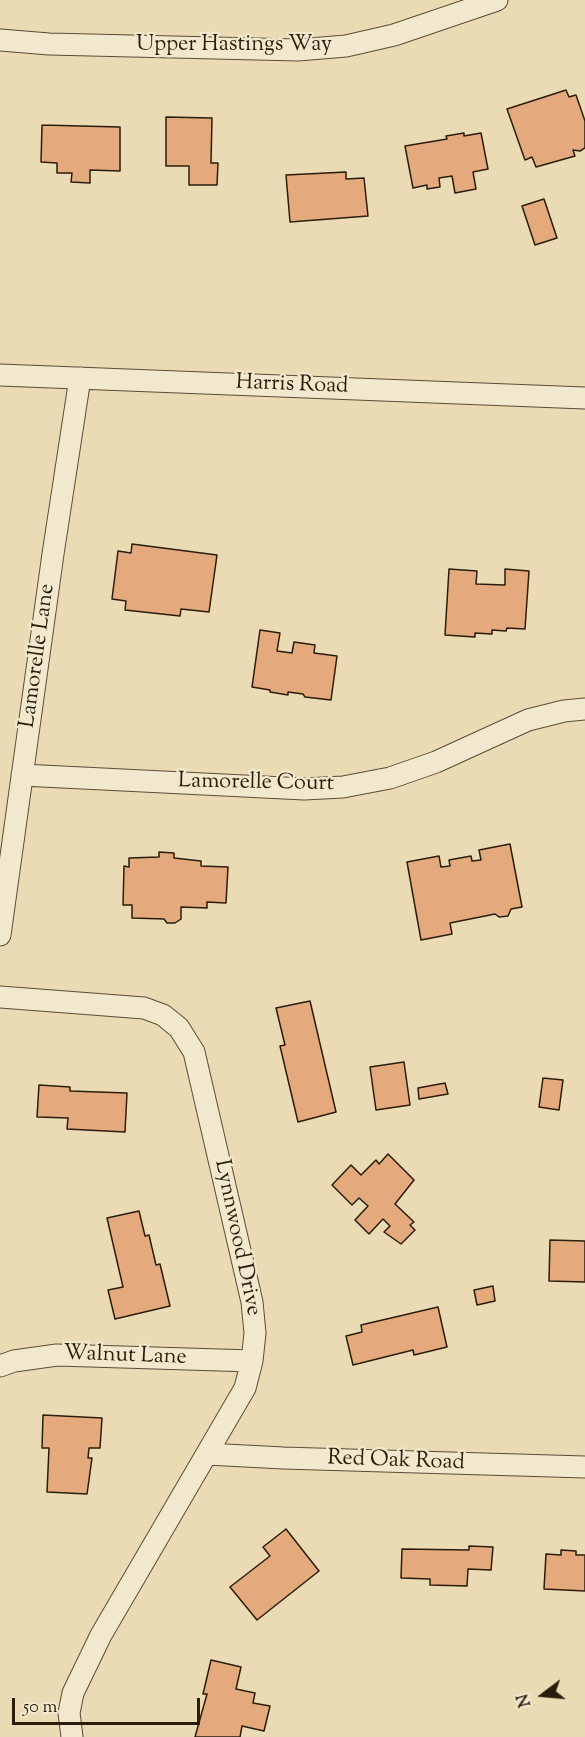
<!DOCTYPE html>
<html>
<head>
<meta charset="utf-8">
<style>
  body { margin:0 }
  #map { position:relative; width:585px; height:1737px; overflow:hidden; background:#ebdbb4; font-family:"Sorts Mill Goudy",serif }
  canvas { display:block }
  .north { position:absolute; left:513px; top:1665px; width:60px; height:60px; -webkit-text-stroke:4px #f2e8ce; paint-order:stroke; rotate:254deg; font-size:16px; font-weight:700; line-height:24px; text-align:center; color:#2a1d0c }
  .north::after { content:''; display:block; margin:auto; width:21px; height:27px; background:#2a1d0c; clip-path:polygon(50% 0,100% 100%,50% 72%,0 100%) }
  .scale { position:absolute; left:12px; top:1698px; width:188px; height:27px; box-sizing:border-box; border:3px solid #2a1d0c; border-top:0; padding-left:8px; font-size:18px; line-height:21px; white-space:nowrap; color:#2a1d0c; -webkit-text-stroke:4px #f2e8ce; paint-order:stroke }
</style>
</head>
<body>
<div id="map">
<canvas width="585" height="1737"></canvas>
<div class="north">N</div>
<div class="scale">50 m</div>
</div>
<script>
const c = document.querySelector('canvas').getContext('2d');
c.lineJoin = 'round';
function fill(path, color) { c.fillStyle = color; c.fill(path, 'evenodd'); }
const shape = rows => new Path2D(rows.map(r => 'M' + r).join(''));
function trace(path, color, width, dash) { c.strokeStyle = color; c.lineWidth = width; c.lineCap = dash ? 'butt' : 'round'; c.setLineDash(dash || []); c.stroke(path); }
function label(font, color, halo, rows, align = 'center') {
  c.font = font + ' "Sorts Mill Goudy",serif'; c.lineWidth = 4.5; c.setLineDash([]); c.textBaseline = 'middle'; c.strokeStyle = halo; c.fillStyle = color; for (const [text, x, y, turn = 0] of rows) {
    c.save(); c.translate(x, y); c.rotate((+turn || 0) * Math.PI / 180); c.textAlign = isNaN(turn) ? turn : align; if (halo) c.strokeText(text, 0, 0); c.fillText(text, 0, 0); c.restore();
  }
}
const building = shape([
  [566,90,569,97,576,95,585,121,585,148,580,151,573,150,575,156,536,167,532,157,525,160,507,109,566,90],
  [166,117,212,118,211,163,218,163,217,185,189,185,189,166,166,166,166,117],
  [42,125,120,127,120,171,90,170,90,183,71,182,72,173,57,173,57,163,41,162,42,125],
  [464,133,464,136,481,133,488,169,473,172,476,189,455,193,452,176,439,178,440,187,427,189,427,185,413,188,405,146,447,139,446,136,464,133],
  [346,172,346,179,364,178,368,216,290,222,286,175,346,172],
  [544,199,557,238,535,245,522,206,544,199],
  [132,544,217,555,209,612,181,609,180,616,125,610,126,601,112,599,118,551,131,553,132,544],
  [449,569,477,571,476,584,505,585,505,569,529,571,525,629,507,628,506,631,492,630,492,634,475,633,475,637,445,635,449,569],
  [260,630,280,633,277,651,292,653,294,642,315,645,314,653,337,656,331,700,305,697,303,694,288,692,288,695,270,692,270,690,252,687,260,630],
  [510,844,522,907,511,909,508,916,499,917,495,914,450,923,452,934,421,940,407,862,439,856,441,867,450,866,449,860,471,856,472,861,481,860,479,850,510,844],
  [159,852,174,853,174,858,201,861,201,866,228,867,226,903,207,902,207,908,181,907,181,919,175,923,167,923,164,919,132,918,132,905,123,905,124,866,129,867,129,858,159,857,159,852],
  [310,1001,336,1112,298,1122,280,1046,285,1045,276,1008,310,1001],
  [404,1062,410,1105,376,1110,370,1067,404,1062],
  [543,1078,563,1080,559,1110,539,1107,543,1078],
  [445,1083,448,1094,419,1099,418,1088,445,1083],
  [39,1085,70,1087,70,1091,127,1093,125,1132,67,1129,68,1118,37,1117,39,1085],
  [388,1154,414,1180,395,1204,414,1222,410,1225,415,1230,401,1244,384,1232,390,1226,383,1219,369,1234,355,1220,368,1206,359,1198,352,1205,332,1185,351,1165,361,1175,376,1160,379,1164,388,1154],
  [139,1211,145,1236,149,1235,156,1265,160,1264,170,1306,115,1319,108,1290,123,1287,107,1218,139,1211],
  [550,1240,585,1241,585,1282,549,1281,550,1240],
  [493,1286,495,1301,477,1305,474,1290,493,1286],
  [438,1307,447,1347,414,1355,413,1350,353,1365,346,1336,362,1332,361,1325,438,1307],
  [43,1415,102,1418,100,1448,89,1448,88,1458,92,1458,87,1494,47,1492,49,1448,42,1448,43,1415],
  [286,1529,319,1571,257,1620,230,1587,270,1556,263,1547,286,1529],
  [469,1546,493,1547,491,1570,468,1569,467,1586,430,1585,430,1579,401,1578,402,1549,469,1550,469,1546],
  [561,1550,576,1551,576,1555,585,1555,585,1591,544,1589,546,1554,561,1555,561,1550],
  [211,1660,241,1667,236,1689,255,1693,253,1703,270,1706,264,1731,242,1726,240,1737,195,1737,207,1694,203,1694,211,1660]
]);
const minor = shape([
  [0,40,49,44,298,50,346,46,394,35,497,0],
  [0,375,585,398],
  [22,775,304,789,343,787,390,778,436,762,528,720,564,711,585,709],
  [0,935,53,554,80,378],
  [0,997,144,1008,163,1015,179,1028,194,1052,252,1302,255,1333,252,1361,245,1388,101,1635,73,1693,69,1713,72,1737],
  [0,1366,14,1361,57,1355,252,1361],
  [207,1454,283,1458,585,1467]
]);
const streetNames = [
  ["Upper Hastings Way",234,46],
  ["Harris Road",292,386,2],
  ["Lamorelle Lane",39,656,-82],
  ["Lamorelle Court",256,784,1],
  ["Lynnwood Drive",236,1238,78],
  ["Walnut Lane",125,1357,2],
  ["Red Oak Road",396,1462,2]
];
fill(building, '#e4aa7e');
trace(building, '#2a1d0c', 1.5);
trace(minor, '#5a4c36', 23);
trace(minor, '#f2e8ce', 21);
label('22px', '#2a1d0c', '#f2e8ce', streetNames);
</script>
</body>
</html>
